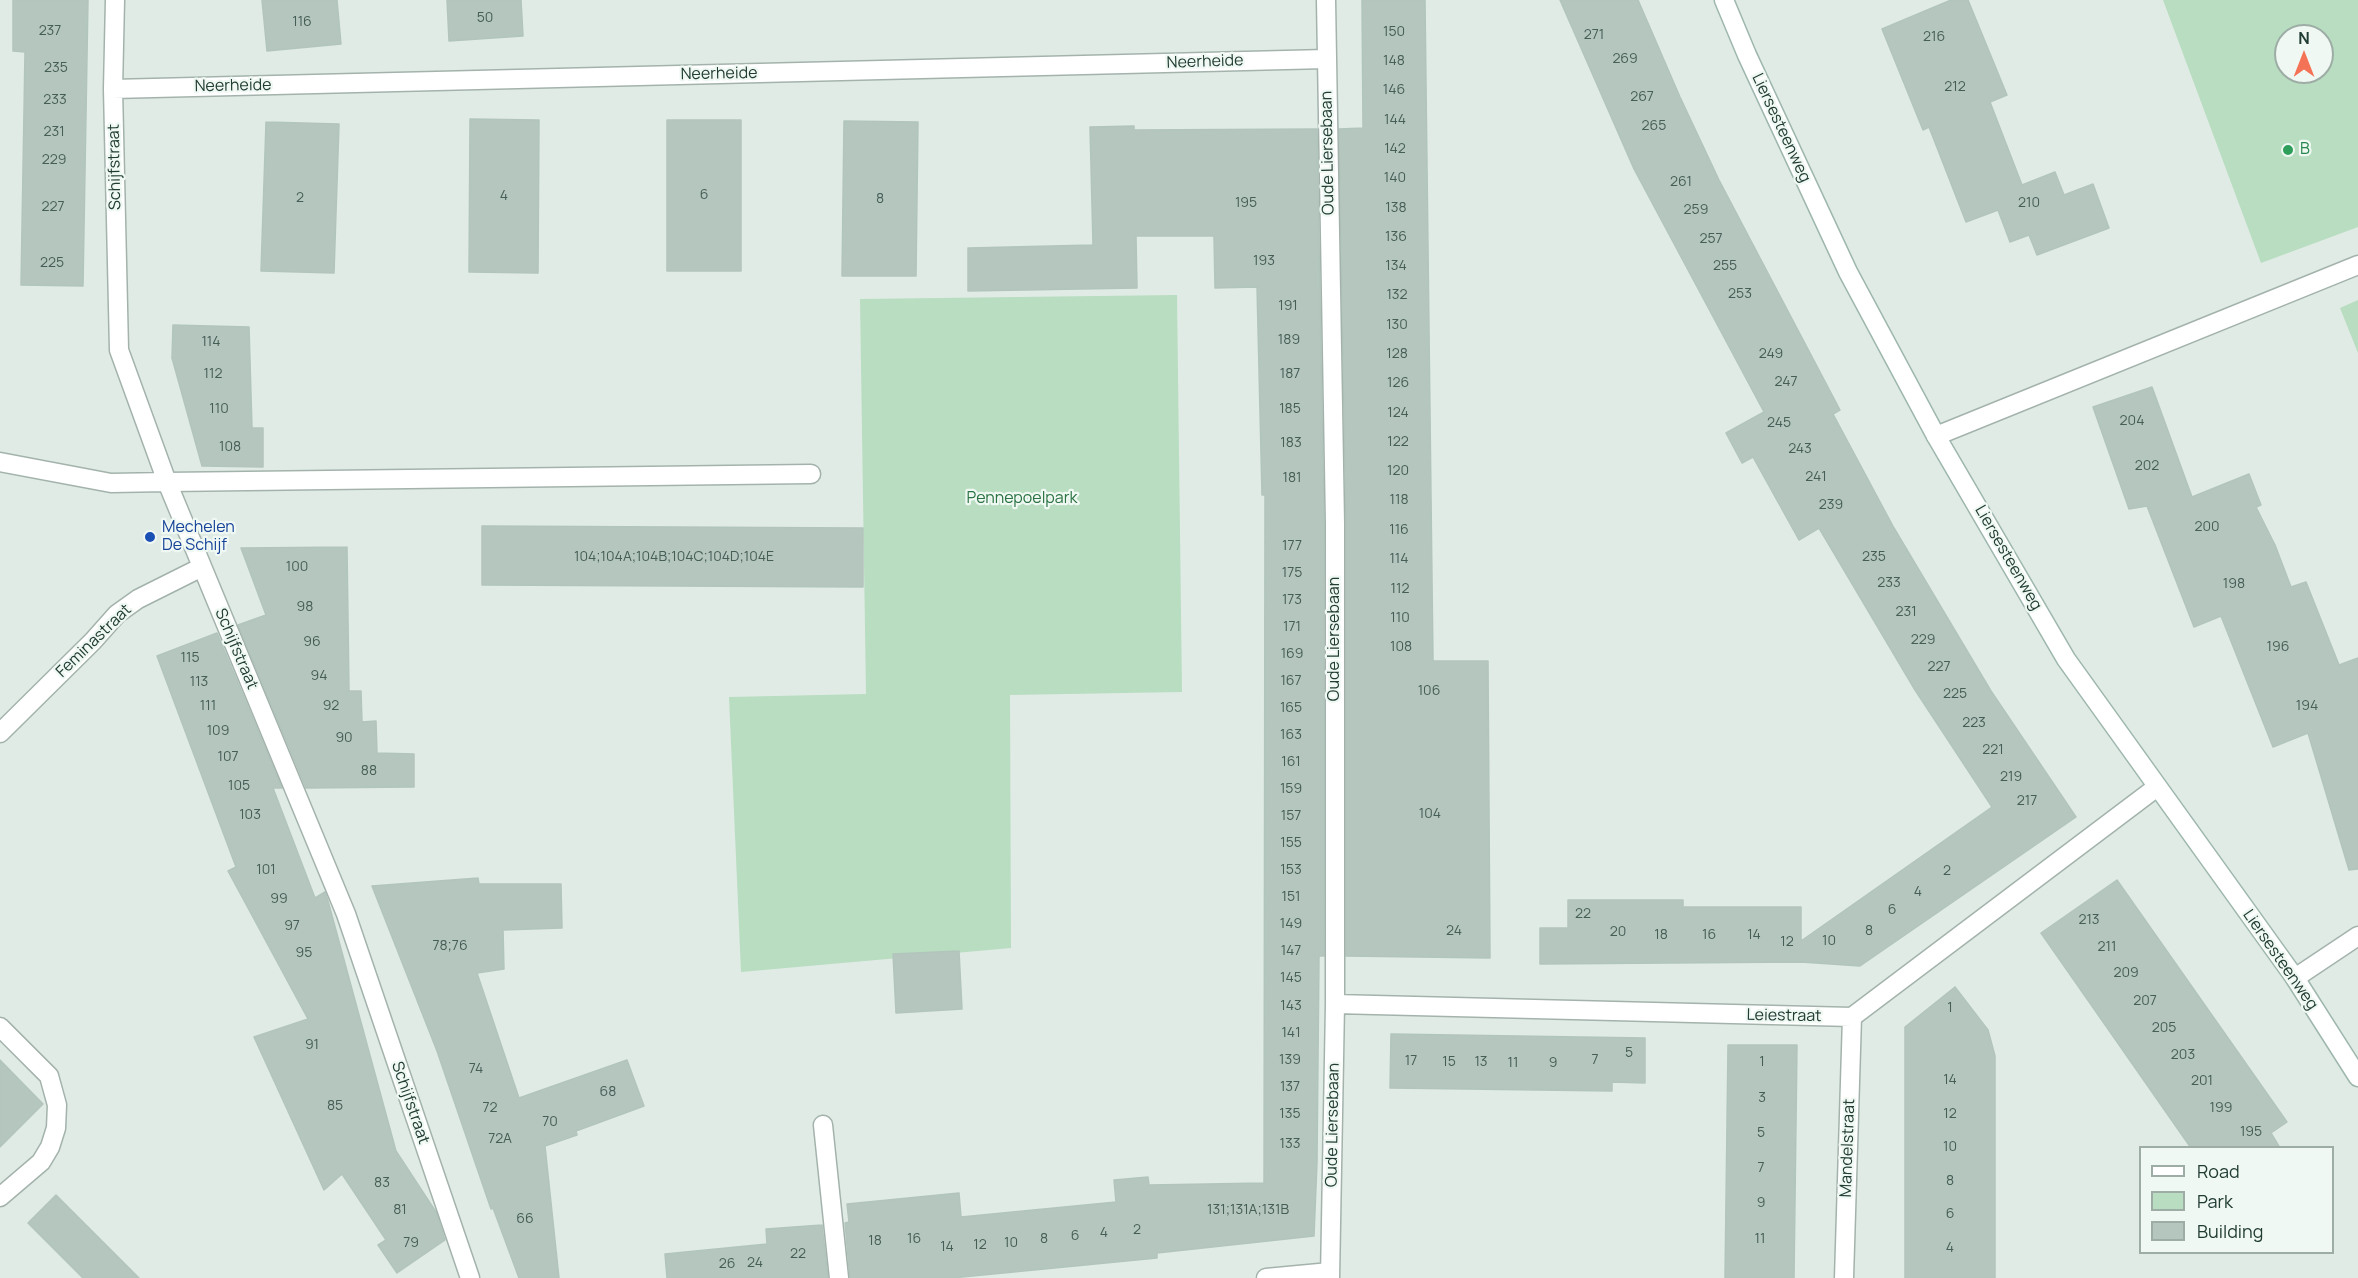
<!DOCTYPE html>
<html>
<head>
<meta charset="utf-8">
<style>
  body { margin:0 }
  #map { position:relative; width:2358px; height:1278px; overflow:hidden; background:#e0ebe5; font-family:Manrope,sans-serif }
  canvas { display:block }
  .legend { position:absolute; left:2139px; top:1146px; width:195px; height:108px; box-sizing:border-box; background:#f0f8f3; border:2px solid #9dada6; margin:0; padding:8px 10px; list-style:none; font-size:18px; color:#203c33 }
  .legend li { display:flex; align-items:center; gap:12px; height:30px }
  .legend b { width:30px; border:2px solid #9dada6 }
  .north { position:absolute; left:2274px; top:24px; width:60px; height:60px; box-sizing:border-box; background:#f0f8f3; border:2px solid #9dada6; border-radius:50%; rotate:0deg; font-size:16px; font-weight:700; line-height:24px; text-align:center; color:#203c33 }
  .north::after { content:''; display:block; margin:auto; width:21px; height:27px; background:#f47255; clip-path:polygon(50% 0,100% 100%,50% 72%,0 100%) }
</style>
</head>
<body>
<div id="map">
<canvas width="2358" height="1278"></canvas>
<ul class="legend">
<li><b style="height:8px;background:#fff"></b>Road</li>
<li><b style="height:16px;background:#b8ddc0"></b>Park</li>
<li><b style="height:16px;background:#b5c6be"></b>Building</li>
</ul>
<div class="north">N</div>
</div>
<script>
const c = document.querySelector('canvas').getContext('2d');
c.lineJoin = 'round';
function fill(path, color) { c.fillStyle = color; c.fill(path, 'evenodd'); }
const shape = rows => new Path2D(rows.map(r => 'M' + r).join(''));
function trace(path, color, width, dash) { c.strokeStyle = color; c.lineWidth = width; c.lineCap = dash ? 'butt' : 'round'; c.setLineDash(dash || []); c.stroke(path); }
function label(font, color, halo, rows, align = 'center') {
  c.font = font + ' Manrope,sans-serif'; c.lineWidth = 4.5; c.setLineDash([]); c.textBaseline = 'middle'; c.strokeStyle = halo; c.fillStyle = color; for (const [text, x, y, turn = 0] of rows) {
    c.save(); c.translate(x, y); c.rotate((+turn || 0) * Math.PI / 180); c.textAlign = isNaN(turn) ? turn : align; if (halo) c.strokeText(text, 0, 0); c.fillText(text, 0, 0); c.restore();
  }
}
const green = shape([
  [2163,0,2358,0,2358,227,2261,263],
  [2286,36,2322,36,2322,72,2286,72],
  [1177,295,1182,692,1010,695,1011,948,741,972,729,697,866,694,860,299],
  [2358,300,2358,353,2340,308]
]);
const building = shape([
  [13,0,88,0,83,286,21,285,25,52,13,51,13,0],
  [262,0,337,0,341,44,267,51,262,0],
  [447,0,521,0,523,36,449,41,447,0],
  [1362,0,1425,0,1433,661,1488,661,1490,958,1346,956,1346,523,1339,129,1363,128,1362,0],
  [1560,0,1638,0,1680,97,1719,180,1840,410,1833,414,1894,528,1991,691,2076,817,1860,966,1801,962,1540,964,1540,928,1568,928,1568,900,1683,900,1683,907,1801,907,1801,941,1992,807,1915,690,1819,528,1799,540,1753,457,1742,463,1726,433,1764,412,1634,169,1560,0],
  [1951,0,1968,0,2007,95,1990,102,2022,185,2055,172,2064,195,2093,184,2109,228,2037,255,2029,235,2010,242,1998,210,1966,222,1929,127,1923,130,1882,29,1951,0],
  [470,119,539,120,538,273,469,272,470,119],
  [667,120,741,120,741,271,667,271,667,120],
  [844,121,918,122,916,276,842,276,844,121],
  [266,122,339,124,334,273,261,271,266,122],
  [1134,126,1134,130,1317,129,1324,523,1324,956,1319,956,1317,1162,1314,1236,1157,1253,1157,1258,952,1278,850,1278,845,1223,849,1222,847,1204,959,1193,961,1217,1116,1202,1114,1180,1148,1177,1149,1185,1264,1183,1265,495,1262,495,1257,287,1215,288,1214,236,1136,236,1137,288,968,291,968,248,1093,245,1090,127,1134,126],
  [173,325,249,327,252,428,263,428,263,467,202,466,172,358,173,325],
  [2152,387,2192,497,2249,474,2261,505,2256,507,2275,545,2291,587,2306,582,2339,665,2358,658,2358,869,2349,870,2308,733,2273,747,2221,616,2194,627,2147,506,2129,509,2093,407,2152,387],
  [482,526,863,528,863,587,482,585,482,526],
  [347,547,349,691,361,691,362,722,376,721,377,753,414,754,414,787,306,788,238,625,266,615,241,548,347,547],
  [217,633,282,788,273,788,315,898,325,892,328,901,396,1151,436,1212,445,1240,397,1273,378,1245,386,1240,342,1174,324,1190,254,1037,308,1019,228,871,236,867,157,656,217,633],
  [478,878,479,884,561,884,562,928,503,930,504,969,477,973,519,1098,627,1060,644,1106,576,1131,577,1135,545,1146,559,1278,519,1278,493,1208,491,1209,437,1051,372,886,478,878],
  [2117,880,2287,1122,2271,1133,2280,1148,2191,1148,2041,933,2117,880],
  [959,951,962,1009,896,1013,893,954,959,951],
  [1955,987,1988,1030,1995,1056,1995,1278,1905,1278,1905,1027,1955,987],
  [1391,1034,1645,1038,1645,1083,1612,1082,1612,1091,1390,1088,1391,1034],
  [1728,1045,1797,1045,1794,1278,1725,1278,1728,1045],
  [0,1060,43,1104,0,1147,0,1060],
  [56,1195,139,1278,83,1278,28,1223,56,1195],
  [822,1225,828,1278,667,1278,665,1254,767,1244,766,1229,822,1225]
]);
const lane = shape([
  [1936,436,2358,265],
  [167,482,811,474],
  [823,1125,839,1278]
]);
const street = shape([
  [115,0,113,89,119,350,167,482,346,914,470,1278],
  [1326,0,1335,523,1335,1004,1330,1278],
  [113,89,1326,59],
  [0,462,111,483,167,482],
  [0,733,93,641,117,614,138,599,202,567],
  [2295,978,2358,936],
  [1335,1004,1852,1017,2157,787],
  [0,1027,49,1076,57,1105,56,1128,50,1147,41,1162,0,1197],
  [1266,1278,1330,1272],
  [1844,1278,1852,1017]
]);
const secondary = shape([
  [1724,0,1747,55,1848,272,1936,436,2066,659,2295,978,2358,1077]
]);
const markers = [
  [2288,150,6,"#2e9e5b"],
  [150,537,6,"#1a4fb4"]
];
const numberNames = [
  ["50",485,18],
  ["116",302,22],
  ["237",50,31],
  ["150",1394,32],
  ["271",1594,35],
  ["216",1934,37],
  ["269",1625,59],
  ["148",1394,61],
  ["235",56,68],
  ["212",1955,87],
  ["146",1394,90],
  ["267",1642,97],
  ["233",55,100],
  ["144",1395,120],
  ["265",1654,126],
  ["231",54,132],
  ["142",1395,149],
  ["229",54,160],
  ["140",1395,178],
  ["261",1681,182],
  ["6",704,195],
  ["4",504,196],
  ["2",300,198],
  ["8",880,199],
  ["195",1246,203],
  ["210",2029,203],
  ["227",53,207],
  ["138",1396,208],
  ["259",1696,210],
  ["136",1396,237],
  ["257",1711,239],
  ["193",1264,261],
  ["225",52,263],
  ["134",1396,266],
  ["255",1725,266],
  ["253",1740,294],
  ["132",1397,295],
  ["191",1288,306],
  ["130",1397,325],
  ["189",1289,340],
  ["114",211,342],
  ["128",1397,354],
  ["249",1771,354],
  ["112",213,374],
  ["187",1290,374],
  ["247",1786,382],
  ["126",1398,383],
  ["110",219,409],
  ["185",1290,409],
  ["124",1398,413],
  ["204",2132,421],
  ["245",1779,423],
  ["122",1398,442],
  ["183",1291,443],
  ["108",230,447],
  ["243",1800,449],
  ["202",2147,466],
  ["120",1398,471],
  ["241",1816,477],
  ["181",1292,478],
  ["118",1399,500],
  ["239",1831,505],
  ["200",2207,527],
  ["116",1399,530],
  ["177",1292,546],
  ["104;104A;104B;104C;104D;104E",674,557],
  ["235",1874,557],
  ["114",1399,559],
  ["100",297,567],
  ["175",1292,573],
  ["233",1889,583],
  ["198",2234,584],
  ["112",1400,589],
  ["173",1292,600],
  ["98",305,607],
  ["231",1906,612],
  ["110",1400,618],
  ["171",1292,627],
  ["229",1923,640],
  ["96",312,642],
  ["108",1401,647],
  ["196",2278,647],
  ["169",1292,654],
  ["115",190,658],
  ["227",1939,667],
  ["94",319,676],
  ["167",1291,681],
  ["113",199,682],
  ["106",1429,691],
  ["225",1955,694],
  ["111",208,706],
  ["92",331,706],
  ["194",2307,706],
  ["165",1291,708],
  ["223",1974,723],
  ["109",218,731],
  ["163",1291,735],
  ["90",344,738],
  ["221",1993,750],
  ["107",228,757],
  ["161",1291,762],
  ["88",369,771],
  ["219",2011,777],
  ["105",239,786],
  ["159",1291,789],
  ["217",2027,801],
  ["104",1430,814],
  ["103",250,815],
  ["157",1291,816],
  ["155",1291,843],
  ["101",266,870],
  ["153",1291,870],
  ["2",1947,871],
  ["4",1918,892],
  ["151",1291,897],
  ["99",279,899],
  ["6",1892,910],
  ["22",1583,914],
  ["213",2089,920],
  ["149",1291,924],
  ["97",292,926],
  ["24",1454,931],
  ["8",1869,931],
  ["20",1618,932],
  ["18",1661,935],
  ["16",1709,935],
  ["14",1754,935],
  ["10",1829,941],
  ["12",1787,942],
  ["78;76",450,946],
  ["211",2107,947],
  ["147",1291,951],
  ["95",304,953],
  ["209",2126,973],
  ["145",1291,978],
  ["207",2145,1001],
  ["143",1291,1006],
  ["1",1950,1008],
  ["205",2164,1028],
  ["141",1291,1033],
  ["91",312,1045],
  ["5",1629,1053],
  ["203",2183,1055],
  ["139",1290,1060],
  ["7",1595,1060],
  ["17",1411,1061],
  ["15",1449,1062],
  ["13",1481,1062],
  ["1",1762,1062],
  ["11",1513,1063],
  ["9",1553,1063],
  ["74",476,1069],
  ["14",1950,1080],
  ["201",2202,1081],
  ["137",1290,1087],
  ["68",608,1092],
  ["3",1762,1098],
  ["85",335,1106],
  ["72",490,1108],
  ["199",2221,1108],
  ["135",1290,1114],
  ["12",1950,1114],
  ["70",550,1122],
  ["195",2251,1132],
  ["5",1761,1133],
  ["72A",500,1139],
  ["133",1290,1144],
  ["10",1950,1147],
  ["7",1761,1168],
  ["8",1950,1181],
  ["83",382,1183],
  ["9",1761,1203],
  ["81",400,1210],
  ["131;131A;131B",1248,1210],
  ["6",1950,1214],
  ["66",525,1219],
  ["2",1137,1230],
  ["4",1104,1233],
  ["6",1075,1236],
  ["16",914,1239],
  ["8",1044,1239],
  ["11",1760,1239],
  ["18",875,1241],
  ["79",411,1243],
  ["10",1011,1243],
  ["12",980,1245],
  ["14",947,1247],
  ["4",1950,1248],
  ["22",798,1254],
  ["24",755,1263],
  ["26",727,1264]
];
const streetNames = [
  ["Neerheide",1205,62,-2],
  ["Neerheide",719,74,-1],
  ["Neerheide",233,86,-1],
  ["Liersesteenweg",1781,128,65],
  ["Oude Liersebaan",1328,153,-91],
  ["Schijfstraat",115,167,-91],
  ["Liersesteenweg",2008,558,60],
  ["Oude Liersebaan",1335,639,-90],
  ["Feminastraat",94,641,-44],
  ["Schijfstraat",236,649,67],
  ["Liersesteenweg",2280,960,55],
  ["Leiestraat",1784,1016,1],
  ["Schijfstraat",410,1103,71],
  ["Oude Liersebaan",1333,1125,-89],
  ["Mandelstraat",1848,1148,-88]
];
const leisureNames = [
  ["B",2300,150]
];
const parkNames = [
  ["Pennepoelpark",1022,499]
];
const transitNames = [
  ["Mechelen",162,528],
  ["De Schijf",162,546]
];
fill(green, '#b8ddc0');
fill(building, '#b5c6be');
trace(building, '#b2c5bc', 1.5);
trace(lane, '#a3b3ac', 21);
trace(street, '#a3b3ac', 21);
trace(secondary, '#9eb7ad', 21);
trace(lane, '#fff', 18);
trace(street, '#fff', 18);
trace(secondary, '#fff', 18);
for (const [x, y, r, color] of markers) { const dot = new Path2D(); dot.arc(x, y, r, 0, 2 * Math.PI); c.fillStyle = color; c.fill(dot); trace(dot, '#f0f8f3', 2); }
label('14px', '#455e56', null, numberNames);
label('16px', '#203c33', '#f0f8f3', streetNames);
label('16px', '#27864d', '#f0f8f3', leisureNames, 'left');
label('16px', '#2a7342', '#f0f8f3', parkNames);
label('16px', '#164399', '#f0f8f3', transitNames, 'left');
</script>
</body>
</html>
